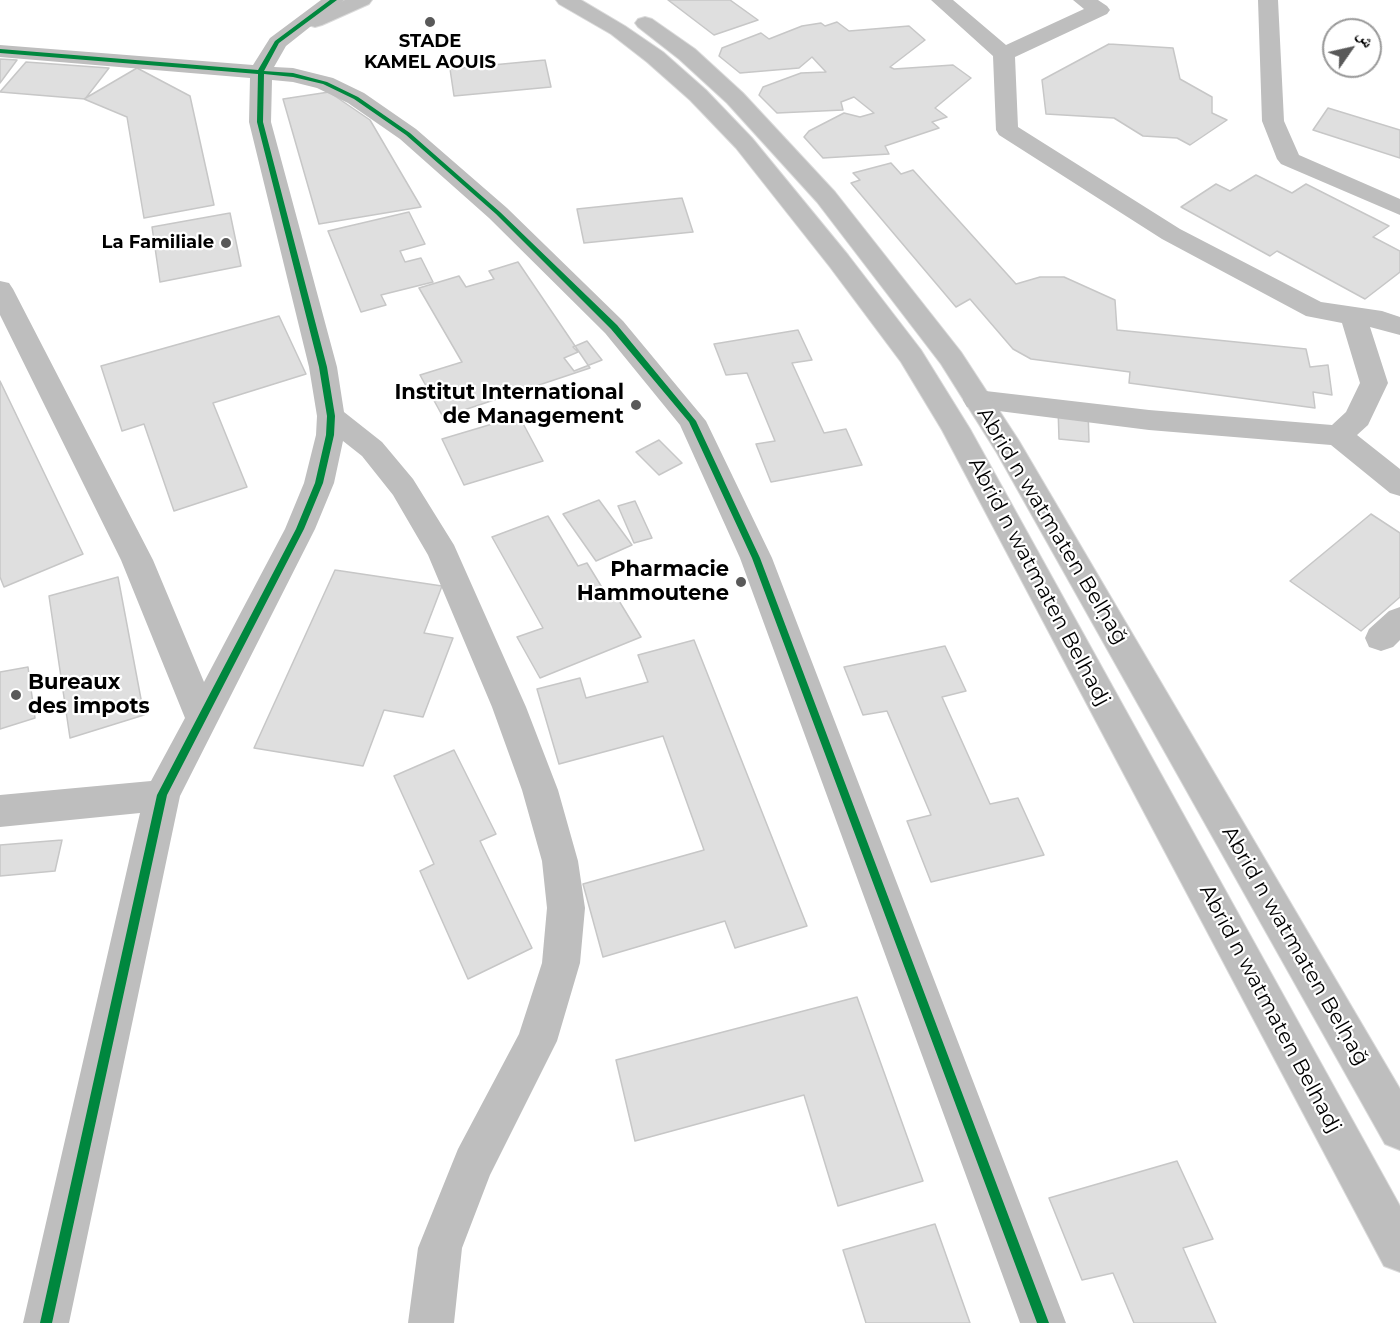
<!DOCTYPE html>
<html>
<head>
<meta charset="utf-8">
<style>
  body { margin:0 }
  #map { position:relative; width:1400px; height:1323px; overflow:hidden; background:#fff; font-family:Montserrat,"Noto Naskh Arabic",sans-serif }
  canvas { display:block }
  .north { position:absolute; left:1322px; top:18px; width:60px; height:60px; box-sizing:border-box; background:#fff; border:2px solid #999; border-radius:50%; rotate:56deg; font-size:16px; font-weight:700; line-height:24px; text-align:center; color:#000 }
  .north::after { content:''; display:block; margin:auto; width:21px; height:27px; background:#595959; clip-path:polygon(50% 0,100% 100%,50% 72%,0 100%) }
</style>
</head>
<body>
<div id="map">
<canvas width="1400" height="1323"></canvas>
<div class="north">ش</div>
</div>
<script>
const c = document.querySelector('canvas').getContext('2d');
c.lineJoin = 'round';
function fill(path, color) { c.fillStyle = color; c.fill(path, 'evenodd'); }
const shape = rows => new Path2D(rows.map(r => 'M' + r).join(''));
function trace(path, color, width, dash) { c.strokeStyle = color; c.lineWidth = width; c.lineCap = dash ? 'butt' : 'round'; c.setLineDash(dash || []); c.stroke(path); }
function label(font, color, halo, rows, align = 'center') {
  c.font = font + ' Montserrat,sans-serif'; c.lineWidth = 4.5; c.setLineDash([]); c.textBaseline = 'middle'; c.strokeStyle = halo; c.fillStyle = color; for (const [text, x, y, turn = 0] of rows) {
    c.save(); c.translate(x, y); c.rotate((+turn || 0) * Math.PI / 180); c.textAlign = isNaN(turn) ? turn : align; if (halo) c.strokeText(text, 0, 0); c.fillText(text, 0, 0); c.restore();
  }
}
const building = shape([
  [668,0,730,0,758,20,714,35,668,0],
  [837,22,849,31,909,26,925,40,890,67,894,69,953,65,971,78,935,108,947,117,932,122,939,128,885,146,889,154,823,158,804,137,809,131,844,113,860,117,874,113,854,97,841,102,843,110,777,113,759,95,763,87,801,73,826,72,812,57,799,68,740,73,719,56,722,48,761,33,769,39,802,26,821,23,825,26,837,22],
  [1109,44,1173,48,1180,79,1212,97,1212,113,1227,120,1190,145,1177,138,1143,136,1114,118,1046,114,1042,80,1109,44],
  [0,59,17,60,0,83,0,59],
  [545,60,551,87,454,96,450,69,545,60],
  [26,62,109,68,85,99,0,92,26,62],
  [137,68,190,96,214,205,144,218,127,117,84,99,137,68],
  [329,92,370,120,421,207,319,224,283,99,329,92],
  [1328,108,1400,130,1400,158,1313,130,1328,108],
  [891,163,901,174,913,170,1016,284,1040,277,1064,277,1115,300,1117,330,1306,349,1310,367,1328,365,1332,395,1313,392,1315,408,1129,383,1130,372,1031,359,1013,349,970,299,956,307,851,183,860,180,853,173,891,163],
  [1256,175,1292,193,1306,184,1389,226,1373,237,1400,251,1400,272,1365,299,1277,251,1270,256,1181,207,1216,184,1230,191,1256,175],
  [682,198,693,232,584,243,577,209,682,198],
  [409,212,425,244,400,251,405,262,421,258,433,282,381,295,386,305,361,312,328,231,409,212],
  [230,213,241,266,160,282,152,227,230,213],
  [518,262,590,368,443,417,420,375,462,362,419,288,459,276,466,287,494,279,489,271,518,262],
  [279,316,306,374,213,403,247,487,174,511,144,424,122,431,101,366,279,316],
  [798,330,812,360,792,363,824,433,846,429,862,465,771,482,756,444,775,441,747,373,726,375,714,344,798,330],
  [587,341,602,360,574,371,564,358,578,352,573,347,587,341],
  [0,381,83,554,4,587,0,577,0,381],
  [1058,407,1088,410,1089,442,1059,439,1058,407],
  [519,416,543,461,464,485,442,439,519,416],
  [659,440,682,463,659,475,636,452,659,440],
  [599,500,632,545,596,561,563,514,599,500],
  [635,501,652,538,634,543,618,506,635,501],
  [1371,514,1400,533,1400,597,1361,631,1290,581,1371,514],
  [548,516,578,566,587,563,606,594,613,591,641,637,540,678,517,637,543,628,492,537,548,516],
  [335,570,442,586,424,633,453,638,423,717,384,710,363,766,254,748,335,570],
  [118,577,144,715,70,738,49,596,118,577],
  [694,640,807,926,735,948,725,921,603,957,583,884,704,850,663,736,559,764,537,689,580,678,586,698,648,682,638,655,694,640],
  [945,646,966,691,942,697,990,804,1018,798,1044,855,931,882,907,821,931,815,887,711,863,715,844,667,945,646],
  [28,667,35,718,0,729,0,672,28,667],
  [454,750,496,834,480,841,532,948,468,979,420,871,434,864,394,776,454,750],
  [62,840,55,871,0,876,0,845,62,840],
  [857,997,923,1181,838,1206,804,1095,635,1141,616,1060,857,997],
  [1177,1161,1213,1239,1183,1248,1216,1323,1134,1323,1113,1273,1082,1280,1049,1198,1177,1161],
  [935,1224,970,1323,866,1323,843,1250,935,1224]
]);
const minor = shape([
  [321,0,344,0,286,46,274,67,293,68,333,78,364,93,416,129,507,208,623,321,706,421,772,558,1066,1323,1020,1323,740,558,680,425,605,333,489,218,400,139,348,103,317,88,293,82,272,80,271,122,337,367,344,412,382,442,413,479,454,545,526,707,558,790,578,861,585,908,580,963,557,1041,490,1175,462,1248,454,1323,408,1323,418,1248,458,1149,519,1034,542,963,547,908,542,861,522,790,492,707,428,555,393,495,362,456,343,441,334,483,315,529,180,796,69,1323,23,1323,140,813,0,827,0,795,151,781,185,718,121,560,0,315,0,281,9,283,13,289,153,560,204,682,285,529,304,483,316,435,317,416,309,367,249,122,250,78,0,57,0,45,253,65,270,38,321,0],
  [931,0,953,0,1006,45,1084,9,1073,0,1098,0,1107,6,1110,10,1107,14,1015,57,1018,127,1180,229,1321,302,1382,311,1400,317,1400,335,1370,327,1388,383,1368,425,1357,435,1400,469,1400,496,1390,493,1331,445,1149,430,967,407,963,400,967,393,977,390,1149,410,1332,425,1346,412,1360,383,1342,323,1306,316,1162,239,999,135,996,130,993,56,931,0],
  [1258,0,1278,0,1284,121,1299,155,1400,199,1400,215,1281,164,1277,159,1262,121,1258,0],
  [1400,607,1400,640,1393,647,1381,651,1369,647,1365,638,1369,629,1389,611,1400,607]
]);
const major = shape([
  [345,0,372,0,369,4,322,25,315,27,308,25,305,21,308,17,345,0],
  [556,0,581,0,625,26,663,52,706,90,752,138,848,255,921,350,970,429,1400,1206,1400,1272,1384,1266,942,430,901,362,830,267,736,148,690,100,647,62,611,34,559,4,556,0],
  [645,17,652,19,695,49,743,93,835,192,961,352,1019,441,1400,1089,1400,1150,1385,1144,997,453,941,364,817,202,727,103,679,59,638,27,635,23,638,19,645,17]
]);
const cycleway = shape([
  [330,0,337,0,279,43,264,71,293,73,327,82,358,97,410,133,500,212,617,325,696,421,760,558,1049,1323,1037,1323,752,558,689,422,611,329,496,214,406,135,354,99,323,84,293,77,264,74,263,122,327,367,335,416,334,435,323,483,304,529,167,795,52,1323,40,1323,157,795,296,529,315,483,326,435,327,416,319,367,257,122,258,74,0,53,0,49,258,70,275,41,330,0]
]);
const markers = [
  [430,22,6,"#595959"],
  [226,243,6,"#595959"],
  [636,405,6,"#595959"],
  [741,582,6,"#595959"],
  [16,695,6,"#595959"]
];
const farPoinames = [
  ["STADE",430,42],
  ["KAMEL AOUIS",430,63],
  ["La Familiale",214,243,"right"]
];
const poiNames = [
  ["Institut International",624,393],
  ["de Management",624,417],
  ["Pharmacie",729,570],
  ["Hammoutene",729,594],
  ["Bureaux",28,683,"left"],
  ["des impots",28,707,"left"]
];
const streetNames = [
  ["Abrid n watmaten Belḥaǧ",1052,526,59],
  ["Abrid n watmaten Belhadj",1039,582,62],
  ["Abrid n watmaten Belḥaǧ",1295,946,60],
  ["Abrid n watmaten Belhadj",1270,1009,62]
];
fill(building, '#dfdfdf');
trace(building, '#c7c7c7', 1.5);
trace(major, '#dbdbdb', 2);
fill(minor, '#bebebe');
fill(major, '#bebebe');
fill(cycleway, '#00873e');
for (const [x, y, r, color] of markers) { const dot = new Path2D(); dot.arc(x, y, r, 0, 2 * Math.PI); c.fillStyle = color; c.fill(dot); trace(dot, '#fff', 2); }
label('bold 18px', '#000', '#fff', farPoinames);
label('bold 21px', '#000', '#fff', poiNames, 'right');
label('21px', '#000', '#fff', streetNames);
</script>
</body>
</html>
